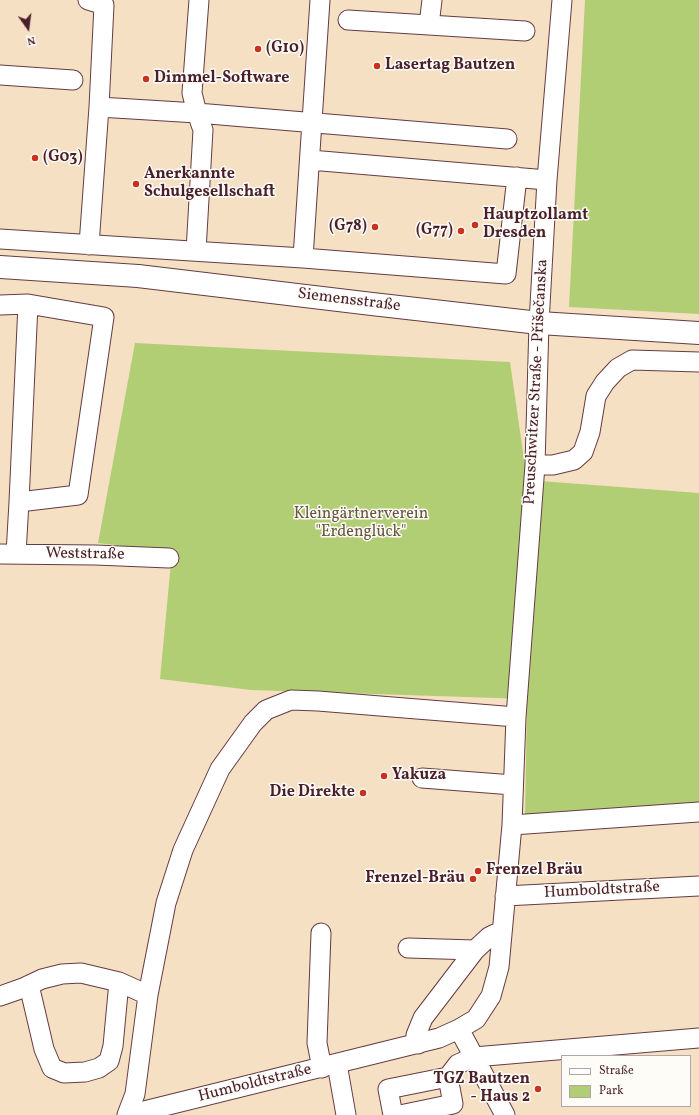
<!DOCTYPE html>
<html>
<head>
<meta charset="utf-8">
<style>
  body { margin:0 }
  #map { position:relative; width:699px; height:1115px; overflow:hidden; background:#f5e0c4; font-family:Vollkorn,serif }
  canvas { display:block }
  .legend { position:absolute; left:561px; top:1055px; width:130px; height:52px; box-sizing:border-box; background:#fdfcf7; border:1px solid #b5a4a5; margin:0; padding:5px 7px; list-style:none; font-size:12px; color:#4a1f2b }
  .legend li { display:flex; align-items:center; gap:8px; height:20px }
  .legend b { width:20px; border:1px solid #b5a4a5 }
  .north { position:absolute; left:8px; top:8px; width:40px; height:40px; -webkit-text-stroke:3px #fdfcf7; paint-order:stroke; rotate:166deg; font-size:11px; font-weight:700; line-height:16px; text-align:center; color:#4a1f2b }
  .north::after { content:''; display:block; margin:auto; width:14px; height:18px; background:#4a1f2b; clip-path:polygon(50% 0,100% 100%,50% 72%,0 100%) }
</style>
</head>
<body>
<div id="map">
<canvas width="699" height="1115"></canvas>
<ul class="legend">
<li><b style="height:5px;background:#fff"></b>Straße</li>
<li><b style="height:11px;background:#b2ce74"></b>Park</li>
</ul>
<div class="north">N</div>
</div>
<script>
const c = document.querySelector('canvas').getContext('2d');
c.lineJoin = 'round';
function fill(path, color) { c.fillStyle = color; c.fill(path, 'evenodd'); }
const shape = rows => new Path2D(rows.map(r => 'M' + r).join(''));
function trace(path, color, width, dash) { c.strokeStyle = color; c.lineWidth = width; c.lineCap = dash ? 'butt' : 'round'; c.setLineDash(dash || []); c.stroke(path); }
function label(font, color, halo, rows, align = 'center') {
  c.font = font + ' Vollkorn,serif'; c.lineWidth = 3; c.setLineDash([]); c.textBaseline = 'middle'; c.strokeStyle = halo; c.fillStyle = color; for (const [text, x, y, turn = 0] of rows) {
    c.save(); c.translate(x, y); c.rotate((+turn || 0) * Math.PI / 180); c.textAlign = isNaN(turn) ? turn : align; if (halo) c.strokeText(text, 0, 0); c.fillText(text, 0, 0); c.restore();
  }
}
const green = shape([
  [585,0,699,0,699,314,569,307],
  [135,343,510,362,527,480,699,493,699,804,525,817,527,699,251,690,160,679,172,552,98,543]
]);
const minor = shape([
  [88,0,104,5,99,107,197,113,192,93,199,0],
  [348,20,429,25,432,0],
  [429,25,525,31],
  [0,75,73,80],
  [310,160,547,180],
  [0,239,303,258,506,274,517,177],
  [89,245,99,107],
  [196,251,203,130,197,113,507,139],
  [303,258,320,0],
  [0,305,28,304],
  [535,465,553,465,574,460,583,452,590,432,596,396,605,382,618,368,632,360,699,362],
  [0,554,95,555,169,558],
  [16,554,19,502,28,304,104,317,78,495,19,502],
  [422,778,513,785],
  [512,825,699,812],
  [505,896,699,886],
  [321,933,317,1043,322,1068],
  [408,948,475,950],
  [29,985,44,1049,52,1068,64,1073,85,1072,99,1068,109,1061,113,1046,119,982],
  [0,996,23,988,42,979,62,974,81,973,119,982,148,995],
  [459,1029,505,1115],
  [418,1044,416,1035,423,1018,475,950,489,937,495,934,501,935],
  [337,1064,346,1115],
  [127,1115,135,1094,148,995,166,903,183,850,220,769,253,723,266,710,291,700,318,701,516,717],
  [128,1115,439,1038,459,1029,476,1019,491,996,499,967,512,825,516,717,535,465,539,323,547,180,562,0],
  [393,1115,388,1089,448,1077,458,1064,474,1057,699,1038],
  [400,1115,453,1104,448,1077]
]);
const major = shape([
  [0,267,138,276,372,304,539,323,699,333]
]);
const markers = [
  [258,49,4,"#c8321e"],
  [377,66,4,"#c8321e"],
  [146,79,4,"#c8321e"],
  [35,158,4,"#c8321e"],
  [136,184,4,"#c8321e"],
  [475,225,4,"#c8321e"],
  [375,227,4,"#c8321e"],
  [461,231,4,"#c8321e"],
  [384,776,4,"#c8321e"],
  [363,793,4,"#c8321e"],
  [478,871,4,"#c8321e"],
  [473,879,4,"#c8321e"],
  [538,1089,4,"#c8321e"]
];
const poiNames = [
  ["(G10)",266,49],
  ["Lasertag Bautzen",385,66],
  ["Dimmel-Software",154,79],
  ["(G03)",43,158],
  ["Anerkannte",144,175],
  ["Schulgesellschaft",144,193],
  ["Hauptzollamt",483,216],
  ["Dresden",483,234],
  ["(G78)",367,227,"right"],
  ["(G77)",453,231,"right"],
  ["Yakuza",392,776],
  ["Die Direkte",355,793,"right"],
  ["Frenzel Bräu",486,871],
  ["Frenzel-Bräu",465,879,"right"],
  ["TGZ Bautzen",530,1080,"right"],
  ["- Haus 2",530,1098,"right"]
];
const streetNames = [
  ["Siemensstraße",349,301,7],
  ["Preuschwitzer Straße - Přišečanska",537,382,-87],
  ["Weststraße",85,555,1],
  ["Humboldtstraße",602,891,-3],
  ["Humboldtstraße",255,1084,-14]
];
const parkNames = [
  ["Kleingärtnerverein",361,515],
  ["\"Erdenglück\"",361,533]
];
fill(green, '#b2ce74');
trace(minor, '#643c42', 21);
trace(major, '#643c42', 24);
trace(minor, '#fff', 19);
trace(major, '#fff', 22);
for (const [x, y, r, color] of markers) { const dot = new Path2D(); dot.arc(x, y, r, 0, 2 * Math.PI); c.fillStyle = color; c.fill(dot); trace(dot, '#fdfcf7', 1.5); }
label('bold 16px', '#4a1f2b', '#fdfcf7', poiNames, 'left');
label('16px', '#4a1f2b', '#fdfcf7', streetNames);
label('16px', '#695441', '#fdfcf7', parkNames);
</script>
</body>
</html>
